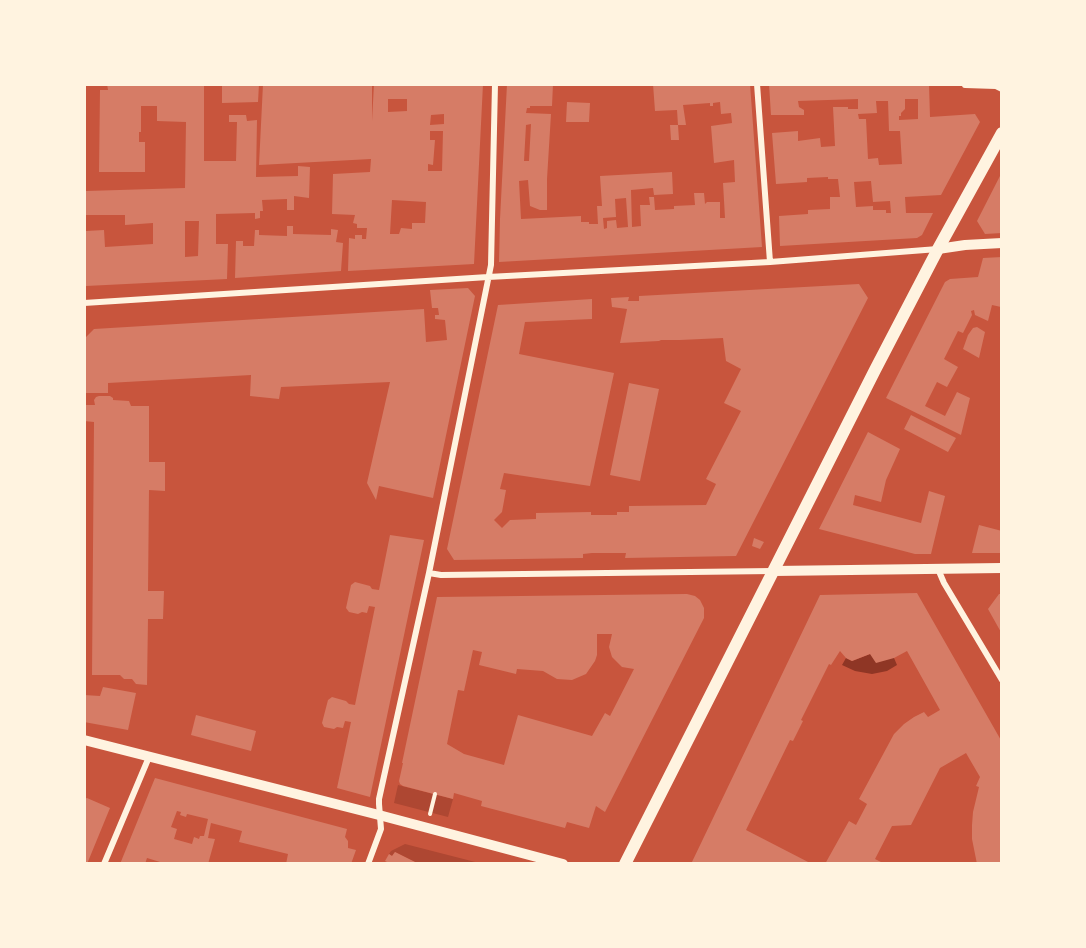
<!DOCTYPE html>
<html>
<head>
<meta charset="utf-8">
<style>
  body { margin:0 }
  #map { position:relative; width:1086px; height:948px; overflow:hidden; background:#c8553d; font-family:Helvetica,sans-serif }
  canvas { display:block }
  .frame { position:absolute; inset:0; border:86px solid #fff3e0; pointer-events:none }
</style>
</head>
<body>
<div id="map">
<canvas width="1086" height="948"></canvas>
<div class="frame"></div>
</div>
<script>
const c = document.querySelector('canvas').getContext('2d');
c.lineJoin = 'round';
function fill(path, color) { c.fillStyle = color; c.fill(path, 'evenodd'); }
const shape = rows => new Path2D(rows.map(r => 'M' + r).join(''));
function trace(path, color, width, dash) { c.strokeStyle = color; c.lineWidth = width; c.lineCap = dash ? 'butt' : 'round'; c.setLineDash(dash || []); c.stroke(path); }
const green = shape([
  [398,785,453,799,448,817,394,803],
  [405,844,483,864,419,864,395,852,392,856,389,854,391,851]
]);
const water = shape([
  [870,654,894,658,897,665,887,671,872,674,855,671,842,665,846,658,852,661]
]);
const building = shape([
  [107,84,204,84,204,161,236,161,237,122,229,122,229,115,246,115,247,121,257,120,256,177,298,176,298,166,310,167,309,198,294,196,294,210,287,210,287,199,262,200,263,211,260,211,260,218,255,219,255,213,216,214,216,244,228,244,227,279,86,286,86,231,104,230,105,247,153,244,153,223,125,225,125,215,86,215,86,191,185,188,186,122,157,121,157,106,141,106,141,132,139,132,139,142,145,142,145,172,99,172,100,90,108,90],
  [185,221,199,221,198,256,185,257],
  [222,84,259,84,258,102,222,103],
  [263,84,372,84,372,121,374,84,483,84,474,264,348,271,349,238,355,239,355,235,362,235,362,239,366,239,367,228,357,228,357,224,353,223,355,215,332,214,333,174,370,172,371,159,259,165],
  [388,99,407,99,407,111,388,112],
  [444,114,444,124,430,125,431,115],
  [430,131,443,131,442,171,428,171,428,164,433,165,435,140,430,140],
  [392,200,426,202,425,223,412,223,412,229,401,228,399,234,390,234],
  [507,84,553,84,552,106,530,106,530,108,527,108,526,113,551,114,547,179,547,210,540,210,530,206,528,180,519,181,521,219,581,216,581,222,589,222,589,224,598,224,597,206,602,206,600,176,672,172,673,194,654,195,653,188,631,190,632,227,641,226,640,205,650,205,649,197,654,197,655,210,674,209,674,206,695,205,694,193,704,193,705,204,707,202,720,202,720,218,725,218,723,183,735,182,734,160,714,163,711,126,732,123,731,113,721,114,720,102,713,103,713,106,710,106,710,103,683,105,686,125,678,125,679,140,671,140,670,125,678,125,677,110,655,111,653,84,750,84,762,247,499,262,500,219],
  [531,124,529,161,524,161,526,125],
  [626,198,628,227,617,228,616,220,607,221,607,228,604,229,603,218,616,217,615,199],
  [769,84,929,84,930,117,975,114,980,122,941,195,905,197,906,213,933,213,922,235,917,238,780,246,779,216,808,214,808,210,830,209,830,197,840,197,838,179,828,179,828,177,807,178,807,182,776,184,772,133,798,131,798,141,820,138,821,147,835,146,833,107,848,107,848,109,858,109,858,99,798,101,799,107,804,110,804,115,771,115],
  [905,99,918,99,918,119,899,120,899,116,901,116,901,113,905,109],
  [876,101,888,101,889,131,900,131,902,164,879,165,878,158,868,159,866,119,859,119,858,114,877,113],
  [871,181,873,202,890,201,891,213,886,213,886,210,873,210,873,206,856,207,854,182],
  [567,102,590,103,589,122,566,122],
  [1002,172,1002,233,985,234,977,221],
  [287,226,293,226,293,234,331,235,331,229,338,230,336,242,343,243,341,271,235,278,236,241,243,241,243,246,254,246,255,230,259,230,259,235,287,236],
  [1002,257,1001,307,992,305,988,321,975,315,974,310,971,311,972,315,963,333,958,331,944,359,958,367,947,387,937,382,925,406,945,416,957,392,970,398,961,435,886,398,945,282,950,279,978,277,983,258],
  [859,284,868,298,736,556,625,558,626,553,592,553,583,554,583,558,454,560,447,549,498,305,592,299,592,319,525,322,519,354,614,373,590,486,504,473,500,489,506,490,502,512,494,520,502,528,510,520,536,519,536,513,591,512,591,515,617,515,617,512,629,512,629,506,706,505,716,484,706,479,741,411,724,403,741,369,726,361,723,338,680,340,661,340,659,341,620,343,627,309,612,307,611,298,629,297,628,301,639,301,639,296],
  [468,288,475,296,433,498,379,486,376,500,367,483,390,382,281,387,279,399,250,396,251,375,108,383,108,393,84,393,85,338,94,329,424,309,426,342,447,340,445,320,435,319,435,315,439,315,438,308,432,308,430,290],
  [977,327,985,332,979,358,963,349,968,335,973,328],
  [629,383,659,389,640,481,610,475],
  [99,396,110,396,113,398,113,400,129,401,131,406,149,406,149,462,165,462,165,491,149,490,148,591,164,591,163,619,148,619,147,685,136,684,132,679,124,679,120,675,92,675,94,422,84,421,84,405,95,405,94,400,96,397],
  [911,415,956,438,948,452,904,429],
  [868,432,900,449,886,480,881,502,855,495,853,505,921,523,929,491,945,496,931,554,915,554,819,529],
  [979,525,1002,531,1002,553,972,553],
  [390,535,424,540,370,797,337,788,351,722,345,721,343,728,337,727,334,729,324,727,322,723,328,700,332,697,346,701,349,704,355,705,375,607,369,606,367,613,362,612,358,614,349,612,346,608,351,585,355,582,370,586,372,589,379,590],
  [754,538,764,542,760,549,752,546],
  [917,593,1002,742,1002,864,977,864,972,839,972,825,973,812,979,787,976,786,980,777,966,753,940,768,911,825,892,826,875,859,885,864,825,864,849,821,856,825,867,804,859,799,894,734,904,724,914,717,924,712,928,717,940,710,907,651,894,658,876,663,870,654,852,661,846,658,840,651,831,665,829,664,801,720,803,721,793,741,790,740,746,830,812,864,691,864,820,595],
  [687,594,695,596,700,600,704,608,704,618,605,812,596,806,589,828,567,822,565,828,481,806,482,801,454,793,453,799,403,786,400,784,399,781,403,763,402,763,437,597],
  [597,634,612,634,609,647,612,657,622,667,634,669,610,716,605,713,592,736,518,715,504,765,464,754,447,744,458,690,464,691,473,650,482,652,479,665,516,674,517,669,543,671,557,679,572,680,586,674,595,661,597,655],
  [999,594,1002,594,1002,634,988,609],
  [103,687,136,693,128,730,84,722,84,695,100,696],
  [196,715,256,731,251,751,191,735],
  [155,778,347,829,345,837,348,841,348,848,356,850,351,864,286,864,288,854,239,842,242,831,211,823,208,838,215,839,208,864,159,864,160,862,147,858,145,864,120,864],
  [177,811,181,812,180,815,186,817,187,814,208,819,204,836,200,836,199,839,194,837,192,844,174,839,177,829,171,827],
  [87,798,110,808,87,864,84,864,84,799],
  [395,852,419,864,388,864,389,863,385,861,389,854,392,856]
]);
const path = shape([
  [430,814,435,794]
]);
const minor = shape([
  [757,84,770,262],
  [965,84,965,85,996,86,1002,89],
  [84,303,488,277,770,262,938,249],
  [938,569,944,583,1002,680],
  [429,573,441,575,773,571],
  [104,864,149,757],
  [368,864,381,829,379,804,379,799,429,573,491,265,495,84]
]);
const tertiary = shape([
  [938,249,965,245,1002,243],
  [774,571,1002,568],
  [84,740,379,815,563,864]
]);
const secondary = shape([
  [625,864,875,370,938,249,1002,133]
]);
fill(green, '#ae4732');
fill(water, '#8f3625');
fill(building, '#d67c66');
trace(path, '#fff3e0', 4);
trace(minor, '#fff3e0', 6);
trace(tertiary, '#fff3e0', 10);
trace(secondary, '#fff3e0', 12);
</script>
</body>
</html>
